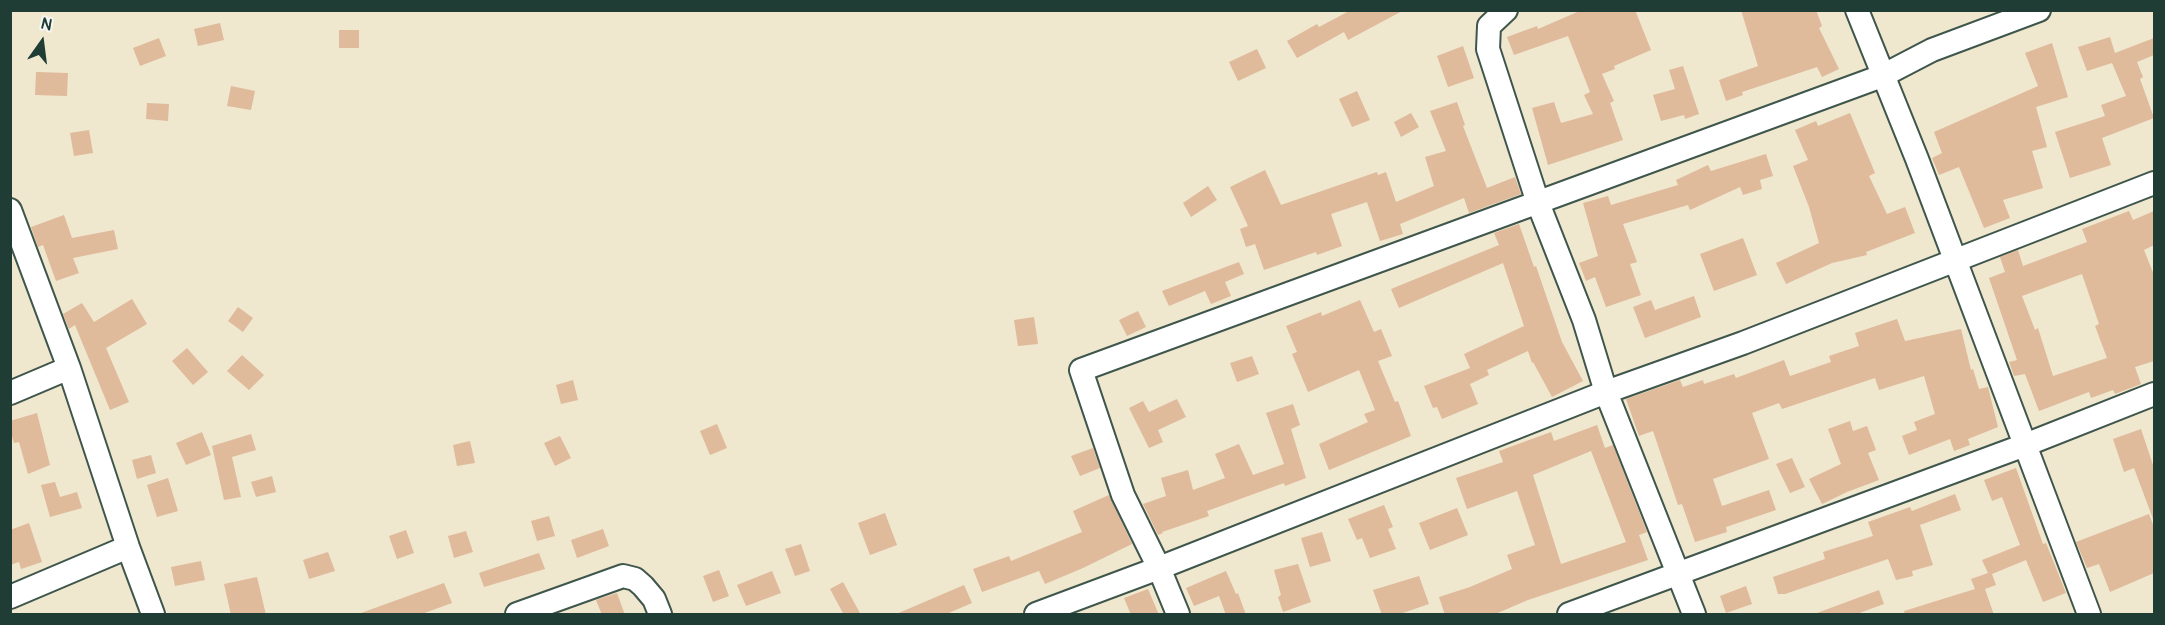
<!DOCTYPE html>
<html>
<head>
<meta charset="utf-8">
<style>
  body { margin:0 }
  #map { position:relative; width:2165px; height:625px; overflow:hidden; background:#f0e7cf; font-family:Pangolin,sans-serif }
  canvas { display:block }
  .frame { position:absolute; inset:0; border:12px solid #1f3d34; pointer-events:none }
  .north { position:absolute; left:12px; top:12px; width:60px; height:60px; -webkit-text-stroke:4px #f6f6f2; paint-order:stroke; rotate:14deg; font-size:16px; font-weight:700; line-height:24px; text-align:center; color:#1f3d34 }
  .north::after { content:''; display:block; margin:auto; width:21px; height:27px; background:#1f3d34; clip-path:polygon(50% 0,100% 100%,50% 72%,0 100%) }
</style>
</head>
<body>
<div id="map">
<canvas width="2165" height="625"></canvas>
<div class="frame"></div>
<div class="north">N</div>
</div>
<script>
const c = document.querySelector('canvas').getContext('2d');
c.lineJoin = 'round';
function fill(path, color) { c.fillStyle = color; c.fill(path, 'evenodd'); }
const shape = rows => new Path2D(rows.map(r => 'M' + r).join(''));
function trace(path, color, width, dash) { c.strokeStyle = color; c.lineWidth = width; c.lineCap = dash ? 'butt' : 'round'; c.setLineDash(dash || []); c.stroke(path); }
const building = shape([
  [1351,10,1404,10,1348,40,1344,32,1297,58,1287,41,1317,24,1319,27],
  [1582,10,1635,10,1651,50,1614,66,1615,69,1602,74,1614,101,1610,103,1623,140,1548,165,1532,108,1554,102,1561,123,1593,114,1584,95,1590,92,1568,36,1514,55,1507,37,1537,26,1538,29],
  [1741,10,1816,10,1822,26,1819,28,1839,69,1822,77,1817,67,1742,92,1743,95,1726,101,1719,80,1758,66],
  [220,23,224,40,198,46,194,29],
  [339,30,359,30,359,48,339,48],
  [2110,37,2115,53,2154,38,2154,55,2137,62,2143,77,2140,79,2154,118,2102,138,2111,165,2070,178,2055,132,2105,116,2101,105,2126,96,2112,63,2087,71,2078,47],
  [159,38,166,56,140,66,133,48],
  [2052,43,2068,97,2036,107,2047,147,2032,151,2043,188,2003,200,2010,218,1984,228,1959,167,1939,175,1932,158,1942,153,1934,132,2038,86,2025,53],
  [1463,46,1474,78,1448,87,1437,56],
  [1257,49,1266,68,1238,81,1229,62],
  [1683,66,1699,114,1685,119,1684,115,1661,121,1653,95,1675,89,1669,70],
  [36,72,68,73,67,96,35,95],
  [231,86,255,91,251,110,227,106],
  [1357,91,1370,120,1352,127,1339,99],
  [1457,102,1465,125,1463,126,1487,188,1515,177,1521,194,1469,213,1464,198,1400,224,1403,234,1380,241,1367,202,1331,214,1342,246,1317,255,1316,252,1264,270,1255,244,1246,247,1240,229,1248,226,1230,187,1265,170,1281,205,1377,172,1378,175,1386,172,1396,202,1434,186,1425,157,1446,151,1430,111],
  [147,103,169,104,168,121,146,119],
  [1411,113,1419,127,1401,137,1394,122],
  [1850,113,1875,173,1869,176,1887,214,1905,207,1915,233,1866,252,1867,255,1832,263,1786,284,1776,263,1819,243,1809,207,1793,166,1808,160,1795,130,1816,121,1818,126],
  [89,130,93,153,74,156,70,133],
  [1766,154,1773,176,1760,180,1762,189,1743,195,1740,187,1690,210,1688,205,1623,224,1637,262,1630,264,1641,295,1606,307,1595,277,1586,281,1579,263,1598,256,1583,203,1608,196,1611,205,1678,185,1676,180,1708,165,1711,171],
  [1208,186,1217,200,1191,217,1183,203],
  [2129,211,2133,220,2154,211,2154,245,2144,250,2154,275,2154,361,2135,367,2141,384,2115,394,2113,390,2091,398,2089,392,2039,411,2025,374,2014,376,2009,362,2017,360,1989,278,2005,272,2000,257,2018,250,2023,266,2087,242,2082,229],
  [2082,274,2099,324,2095,326,2107,358,2053,376,2038,328,2035,330,2022,296],
  [64,215,72,238,114,230,118,249,73,258,79,273,56,281,43,245,38,247,31,227],
  [1519,224,1534,267,1536,266,1562,342,1583,381,1552,397,1533,362,1532,363,1528,351,1487,370,1489,375,1470,384,1478,404,1442,419,1437,407,1433,408,1424,386,1470,368,1464,354,1524,326,1503,263,1399,308,1391,289,1499,245,1494,233],
  [1743,238,1757,275,1714,291,1700,254],
  [1239,262,1244,274,1225,282,1231,296,1211,304,1205,291,1169,306,1162,291],
  [1694,296,1701,317,1645,338,1633,307,1651,300,1655,310],
  [132,299,147,324,106,348,129,402,110,410,75,325,69,329,63,314,82,303,94,322],
  [1360,300,1374,332,1381,329,1392,356,1378,361,1395,402,1398,401,1411,436,1329,470,1319,444,1368,422,1364,414,1375,410,1359,370,1308,392,1292,354,1297,352,1286,326,1321,312,1322,316],
  [238,307,253,318,243,332,228,321],
  [1138,311,1146,327,1127,336,1119,320],
  [1034,317,1038,344,1018,346,1014,320],
  [1897,319,1905,341,1961,329,1971,370,1973,369,1979,389,1988,387,1998,427,1968,439,1970,445,1954,451,1950,439,1909,455,1902,436,1917,430,1914,422,1935,414,1924,376,1879,390,1875,378,1782,409,1779,403,1752,413,1769,459,1713,479,1722,506,1769,490,1776,510,1726,527,1727,532,1695,542,1682,504,1678,505,1653,431,1639,436,1626,399,1680,380,1683,387,1703,380,1704,384,1734,374,1736,378,1784,360,1790,376,1831,362,1829,356,1859,346,1855,333],
  [187,348,208,372,193,385,172,361],
  [242,355,264,375,249,390,227,371],
  [1252,356,1259,374,1237,382,1230,363],
  [573,380,578,400,561,404,556,385],
  [1177,399,1186,417,1158,430,1163,442,1149,448,1129,408,1143,401,1149,412],
  [1293,404,1300,425,1291,429,1306,478,1285,486,1284,483,1207,511,1209,516,1162,532,1163,533,1158,535,1143,504,1166,496,1161,478,1188,470,1193,490,1225,478,1215,454,1239,444,1253,475,1284,464,1266,413],
  [37,413,50,465,28,474,19,442,14,443,10,430,10,421],
  [1850,421,1853,431,1867,426,1876,450,1868,453,1879,480,1847,492,1822,504,1809,479,1841,464,1828,429],
  [717,424,727,448,710,455,700,431],
  [1597,425,1605,448,1613,445,1647,532,1639,535,1648,560,1528,600,1493,615,1445,615,1439,597,1470,587,1512,569,1507,555,1535,545,1517,491,1467,509,1456,478,1503,462,1499,451,1551,432,1554,441],
  [1591,451,1626,542,1561,564,1533,475],
  [2141,429,2154,468,2154,519,2153,519,2134,468,2124,472,2113,439],
  [202,432,211,455,186,465,176,443],
  [251,434,256,450,232,457,241,497,224,500,212,446],
  [560,436,571,458,555,466,544,443],
  [470,441,475,463,457,466,453,445],
  [1093,448,1100,468,1080,476,1071,456],
  [151,455,156,473,137,479,132,460],
  [1792,458,1805,487,1790,493,1776,464],
  [2016,468,2043,544,2046,543,2066,593,2043,602,2026,560,1992,574,1996,585,1985,589,1994,615,1905,615,1904,611,1975,589,1971,579,1988,573,1982,560,2020,545,2002,497,1992,501,1984,480],
  [272,476,276,492,256,497,251,482],
  [168,478,178,511,157,517,147,485],
  [55,482,60,497,77,492,82,508,50,517,41,485],
  [1955,494,1961,510,1920,525,1933,565,1912,571,1913,576,1896,580,1888,559,1785,594,1778,594,1773,577,1825,559,1823,552,1873,536,1868,522,1910,507,1912,511],
  [1109,495,1132,544,1083,568,1045,584,1039,571,982,592,973,569,1009,556,1011,561,1082,532,1073,511],
  [1384,505,1393,527,1388,529,1396,549,1370,558,1362,538,1357,540,1348,519],
  [1457,508,1468,535,1430,550,1419,523],
  [885,513,897,545,870,555,858,523],
  [2149,514,2154,527,2154,573,2110,592,2099,564,2087,568,2076,542],
  [549,516,555,536,537,541,531,521],
  [29,523,42,562,21,569,19,562,10,565,10,530],
  [603,529,609,546,577,558,571,540],
  [406,530,414,553,397,559,389,536],
  [466,531,473,552,454,558,448,536],
  [1322,532,1331,561,1310,567,1301,538],
  [801,544,810,571,795,576,785,549],
  [328,552,335,571,309,579,303,560],
  [539,553,545,569,484,587,479,573],
  [201,561,205,580,175,586,171,567],
  [1298,564,1311,602,1283,612,1278,597,1281,595,1274,570],
  [719,570,729,596,713,602,703,576],
  [772,571,781,593,746,606,737,585],
  [1226,571,1236,594,1238,593,1246,615,1226,615,1219,596,1194,606,1186,588],
  [1419,576,1429,604,1397,615,1382,615,1373,590],
  [257,577,266,615,231,615,224,584],
  [843,582,861,615,844,615,830,589],
  [444,583,452,603,419,615,362,615,361,613],
  [964,585,972,603,944,615,894,615],
  [1746,586,1752,604,1726,613,1720,596],
  [1148,589,1159,615,1131,615,1124,598],
  [1879,590,1884,604,1854,615,1817,615,1817,613],
  [617,593,625,615,602,615,596,600]
]);
const minor = shape([
  [1506,10,1489,26,1488,49,1538,203,1584,320,1606,392,1694,614],
  [1857,10,1917,159,2089,614],
  [10,210,69,368,128,547,153,614],
  [10,393,69,368],
  [10,597,128,547],
  [517,614,623,576,635,579,643,586,654,599,660,614],
  [1036,614,1159,568,1606,392,1743,343,2154,183],
  [1178,614,1159,568,1123,495,1081,370,1882,76,1932,50,2039,10],
  [1569,614,2025,445,2154,394]
]);
fill(building, '#dfba9b');
trace(minor, '#3e564b', 26);
trace(minor, '#fff', 22);
</script>
</body>
</html>
